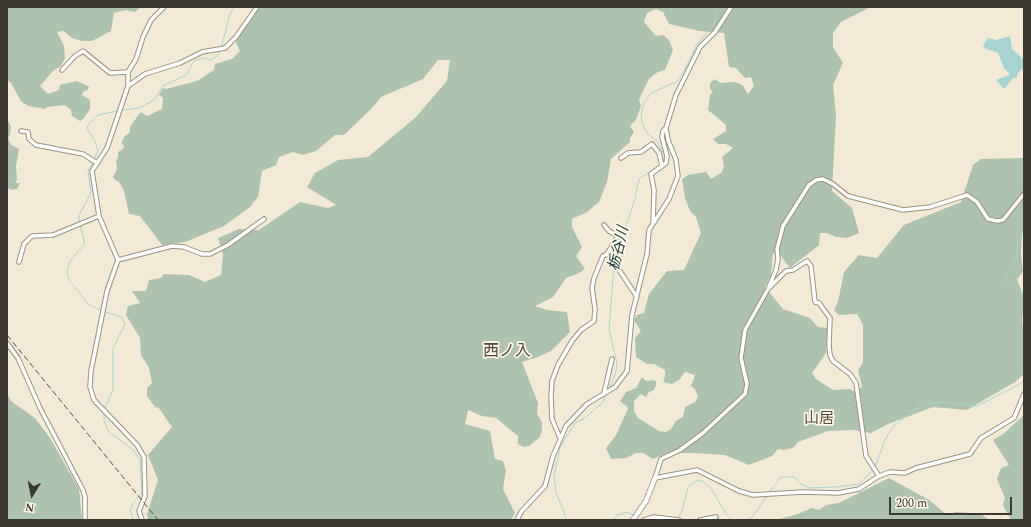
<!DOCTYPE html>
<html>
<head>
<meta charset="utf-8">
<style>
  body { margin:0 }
  #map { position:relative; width:1031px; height:527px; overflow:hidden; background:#f3ead6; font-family:Spectral,serif }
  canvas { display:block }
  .frame { position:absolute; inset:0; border:8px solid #3c3831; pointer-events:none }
  .north { position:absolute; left:12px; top:475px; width:40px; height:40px; -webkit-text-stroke:3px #fff7e8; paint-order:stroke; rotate:190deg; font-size:11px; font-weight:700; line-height:16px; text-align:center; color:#3c3831 }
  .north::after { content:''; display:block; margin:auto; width:14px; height:18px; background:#3c3831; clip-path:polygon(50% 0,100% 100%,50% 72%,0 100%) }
  .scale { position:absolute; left:889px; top:497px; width:123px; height:18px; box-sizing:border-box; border:2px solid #3c3831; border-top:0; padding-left:5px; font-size:12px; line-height:14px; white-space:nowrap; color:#3c3831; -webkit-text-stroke:3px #fff7e8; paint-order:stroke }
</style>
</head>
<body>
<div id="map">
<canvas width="1031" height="527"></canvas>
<div class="frame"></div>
<div class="north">N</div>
<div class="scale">200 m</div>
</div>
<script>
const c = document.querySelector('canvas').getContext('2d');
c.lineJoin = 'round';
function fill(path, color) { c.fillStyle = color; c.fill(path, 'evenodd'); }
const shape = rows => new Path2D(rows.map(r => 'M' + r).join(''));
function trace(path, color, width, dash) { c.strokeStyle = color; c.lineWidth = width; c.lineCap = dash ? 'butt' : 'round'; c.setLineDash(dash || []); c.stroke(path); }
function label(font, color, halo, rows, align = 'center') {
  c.font = font + ' Spectral,"Noto Sans JP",serif'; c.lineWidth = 3.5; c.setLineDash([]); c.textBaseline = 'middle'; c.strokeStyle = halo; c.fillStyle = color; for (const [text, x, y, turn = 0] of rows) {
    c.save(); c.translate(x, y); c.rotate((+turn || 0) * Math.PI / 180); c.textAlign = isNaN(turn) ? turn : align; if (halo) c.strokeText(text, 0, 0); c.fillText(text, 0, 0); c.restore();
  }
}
const green = shape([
  [7,7,141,7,135,12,126,10,117,12,114,13,111,31,92,41,82,41,72,38,64,31,57,32,64,46,65,58,61,66,53,71,40,86,48,94,59,90,60,85,76,81,86,85,89,87,88,90,84,91,82,95,90,100,90,109,84,118,80,121,72,116,71,110,65,105,47,107,45,109,28,106,21,101,11,83,7,80],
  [251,7,871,7,841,22,833,33,833,47,843,63,833,85,836,116,832,191,852,208,859,233,847,238,836,237,827,233,820,233,819,245,790,268,781,256,773,253,771,275,765,287,783,309,810,318,818,327,828,328,826,353,812,373,816,379,833,390,850,389,853,391,862,387,858,370,863,363,863,325,857,314,839,315,834,310,838,302,844,272,859,255,877,258,904,225,961,202,973,165,981,159,1024,158,1024,230,1022,234,1021,253,1023,272,1017,279,1024,298,1022,321,1024,332,1024,374,1015,382,967,410,933,407,888,424,871,433,853,430,828,431,798,442,793,448,784,450,778,449,772,456,749,465,725,455,693,453,667,453,653,459,643,453,635,453,627,458,611,459,606,448,616,435,628,409,627,406,622,403,620,401,626,392,636,388,642,377,646,381,652,380,656,381,656,385,654,390,649,392,646,397,641,394,634,401,634,411,638,418,659,431,666,432,671,429,676,421,683,417,685,407,695,402,698,397,695,389,691,386,695,375,685,372,679,380,672,384,667,383,663,382,665,376,665,370,654,364,647,364,636,357,635,338,641,331,634,320,637,315,644,313,649,294,667,271,684,270,701,233,696,217,690,211,685,198,682,179,688,175,706,172,711,179,722,172,724,166,722,157,733,148,726,144,718,144,713,139,726,131,726,125,708,110,710,95,713,91,710,89,710,84,714,79,721,83,732,82,738,83,743,86,748,94,754,86,751,77,745,78,736,68,729,67,724,33,700,31,669,24,663,12,656,9,647,13,644,22,656,36,663,35,669,40,673,50,665,70,656,73,649,79,639,99,641,106,636,120,630,126,634,132,630,138,630,142,611,159,607,182,599,202,587,212,572,219,572,227,582,247,576,256,585,269,579,273,566,278,553,297,535,306,547,310,567,312,570,332,551,351,538,357,522,362,538,403,537,414,542,422,542,430,540,437,529,446,524,447,518,444,518,436,496,418,482,416,468,410,465,424,490,431,495,459,503,461,506,470,503,489,515,513,511,520,148,520,147,514,158,480,148,455,172,427,158,407,156,408,147,396,147,388,152,383,149,368,141,355,140,338,126,315,128,306,140,303,132,291,146,291,149,280,161,278,164,274,189,275,205,282,221,275,223,255,218,238,239,229,259,230,300,202,328,208,336,205,307,187,315,173,338,160,368,157,415,118,447,81,450,60,438,60,423,79,381,97,371,109,344,135,335,135,316,151,303,155,293,152,279,157,276,165,262,171,258,197,250,207,224,226,185,242,162,245,140,216,129,214,124,191,119,182,115,180,113,177,117,169,116,160,118,158,118,152,123,149,124,145,121,144,124,137,130,132,130,127,139,114,141,112,147,116,162,109,163,98,159,95,163,88,166,89,197,81,214,70,215,64,232,59,240,51,236,43,237,38,256,13],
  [7,119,11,126,10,135,8,138,11,145,19,149,16,166,17,180,15,183,20,183,17,189,11,190,10,188,7,190],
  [7,393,11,401,35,418,50,438,79,489,82,520,7,520],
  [1024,415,1024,520,1011,520,1003,505,1005,498,997,479,1001,468,1009,465,993,440,1003,434],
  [889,478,929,500,947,515,956,512,970,513,982,515,990,520,775,520,795,515,812,508,819,510,826,505,839,503]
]);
const water = shape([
  [1010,36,1012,49,1024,60,1024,67,1018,73,1017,78,1013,78,1004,89,996,80,1009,75,1009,73,1004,68,998,53,984,48,983,45,988,38,996,40]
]);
const stream = shape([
  [221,48,230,14,234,7],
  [122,110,139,108,149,103,155,99,163,86,186,75,194,61,202,58,211,60,217,56,220,51],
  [94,159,98,151,95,141,87,129,88,125,98,115,118,111],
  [93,162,88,171,91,193,79,215,79,222,84,239,84,245,70,261,67,273,69,280,88,304,102,311],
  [662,162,664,160,664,155,657,141,648,134,642,123,641,115,644,103,651,93,676,82,684,71,697,44,714,24,717,10,720,7],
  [1024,228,1018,242,1016,256,1008,269,1006,278,1007,282,1022,292,1024,296],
  [614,260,635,199,637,186,640,178,655,169],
  [1024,315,1024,326],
  [609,390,616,372,617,363,609,329,614,266],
  [104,410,113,390,113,348,125,324,121,317,105,312],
  [104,413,104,421,109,432,131,448,140,459,142,493,133,503,130,510,133,520],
  [875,467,885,440,892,428,913,410,928,404,942,402,977,406,1020,384,1024,379],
  [769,493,781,477,794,477,801,484,809,488,836,487,859,484,873,470],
  [677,519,682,511,688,487,698,480,702,481,710,487,727,515,732,520],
  [567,520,556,492,554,476,560,447,575,423,585,418,602,403,607,394],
  [614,520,617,515,627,512,634,515],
  [746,520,752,517,767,496]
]);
const minor = shape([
  [62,70,75,56,83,51,110,73,128,72],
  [128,86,128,72,136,59,143,37,151,20,164,7],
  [21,131,28,132,29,139,36,145,83,154,97,163],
  [621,158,628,153,641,152,652,144,659,153,662,166,666,163,667,156,662,137,663,131,666,128,676,95,700,47,715,32,731,7],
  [1024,194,1003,220,997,221,988,219,977,202,967,195,930,207,903,210,848,196,833,184,823,179,816,180,809,185,783,226,777,249,778,259,776,270,768,289,745,330,741,358,747,384,745,394,703,433,680,450,661,459,655,478,697,470,739,491,753,495,803,492,838,493,859,489,879,476,890,472,905,473,916,468,970,454,981,438,1014,418,1024,394],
  [653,224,654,190,651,174,662,166],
  [604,225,609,231,618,236,607,254],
  [118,260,172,246,184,247,202,254,210,254,228,245,264,219],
  [19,262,24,244,32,236,53,235,99,216],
  [768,289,786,271,793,270,807,261,811,266,815,302,819,303,830,318,829,345,830,355,833,361,850,374,856,383,866,456,879,476],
  [7,343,18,358,40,408,83,490,85,497,85,520],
  [604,393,612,359],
  [560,438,552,419,551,396,552,381,558,365,572,341,581,330,594,321,595,309,592,288,594,278,603,256,607,254,610,256,637,297],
  [142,520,139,511,145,496,144,457,137,445,94,400,90,387,91,371,107,291,118,260,99,216,92,171,107,148,128,86,145,74,180,63,202,52,225,48,236,37,257,7],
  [517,520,521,512,545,486,553,456,566,426,587,404,615,387,627,371,632,315,647,254,649,230,669,199,678,176,676,160,668,140,666,128],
  [644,520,654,517,679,520],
  [700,520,716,517]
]);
const tertiary = shape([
  [633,520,646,501,655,478]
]);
const rail = shape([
  [7,335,158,520]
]);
const waterNames = [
  ["栃谷川",620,249,-77]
];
const neighbourhoodNames = [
  ["山居",819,420]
];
const quarterNames = [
  ["西ノ入",507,353]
];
fill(green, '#adc3af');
fill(water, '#a8d3d3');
trace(stream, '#a8d3d3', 1);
trace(minor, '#9a9180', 5.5);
trace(tertiary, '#9a9180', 6);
trace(minor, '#fff', 3.5);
trace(tertiary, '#fff', 4.5);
trace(rail, '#514d44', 1, [6, 3]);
label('italic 15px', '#103a3a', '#fff7e8', waterNames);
label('15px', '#524a3a', '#fff7e8', neighbourhoodNames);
label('16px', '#524a3a', '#fff7e8', quarterNames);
</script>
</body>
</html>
